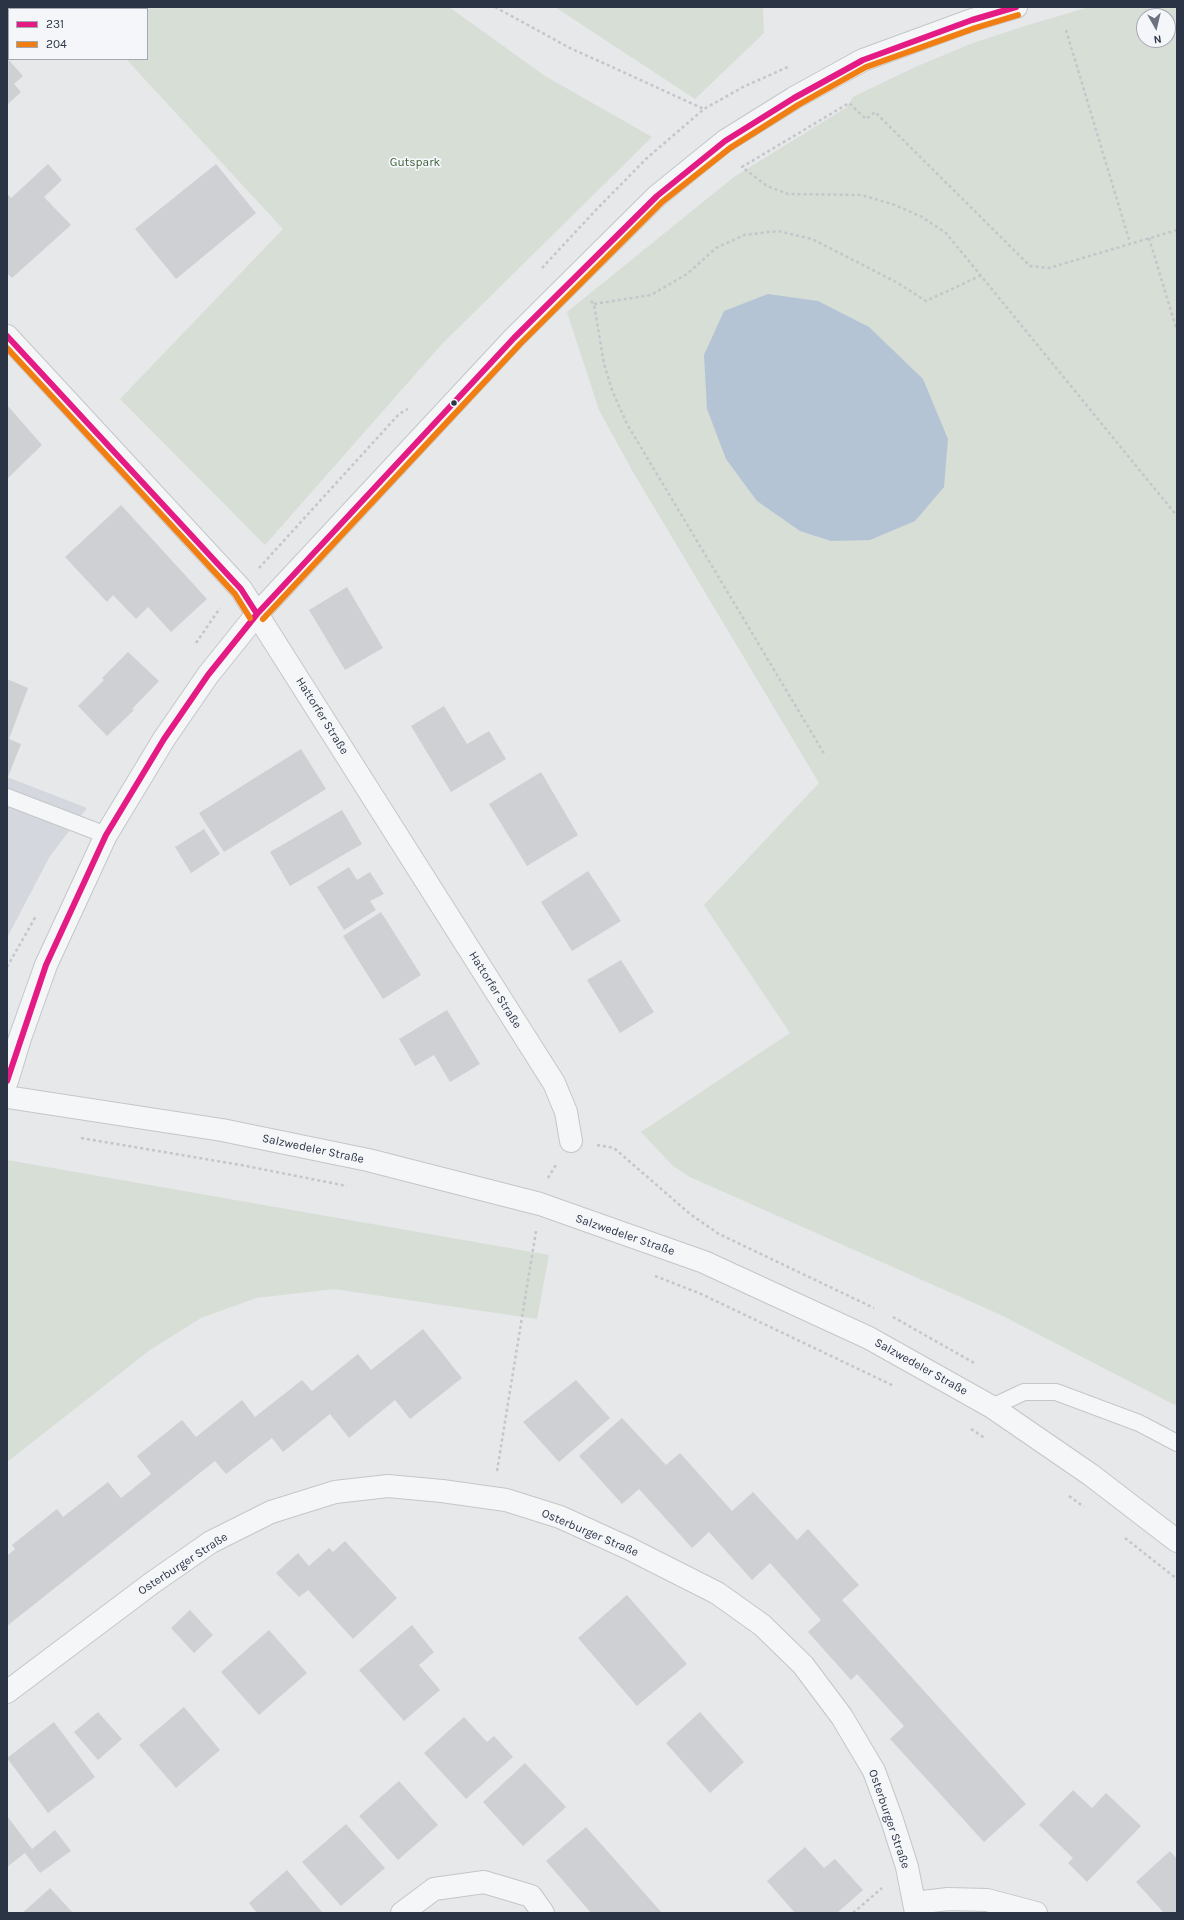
<!DOCTYPE html>
<html>
<head>
<meta charset="utf-8">
<style>
  body { margin:0 }
  #map { position:relative; width:1184px; height:1920px; overflow:hidden; background:#e6e8ea; font-family:Karla,sans-serif }
  canvas { display:block }
  .frame { position:absolute; inset:0; border:8px solid #2b3445; pointer-events:none }
  .legend { position:absolute; left:8px; top:8px; width:140px; height:52px; box-sizing:border-box; background:#f4f6f9; border:1px solid #a4a8b1; margin:0; padding:5px 7px; list-style:none; font-size:12px; color:#2b3445 }
  .legend li { display:flex; align-items:center; gap:8px; height:20px }
  .legend b { width:20px; border:1px solid #a4a8b1 }
  .north { position:absolute; left:1136px; top:8px; width:40px; height:40px; box-sizing:border-box; background:#f4f6f9; border:1px solid #a4a8b1; border-radius:50%; rotate:172deg; font-size:11px; font-weight:700; line-height:16px; text-align:center; color:#2b3445 }
  .north::after { content:''; display:block; margin:auto; width:14px; height:18px; background:#6c737f; clip-path:polygon(50% 0,100% 100%,50% 72%,0 100%) }
</style>
</head>
<body>
<div id="map">
<canvas width="1184" height="1920"></canvas>
<div class="frame"></div>
<ul class="legend">
<li><b style="height:5px;background:#e51b85"></b>231</li>
<li><b style="height:5px;background:#f07e12"></b>204</li>
</ul>
<div class="north">N</div>
</div>
<script>
const c = document.querySelector('canvas').getContext('2d');
c.lineJoin = 'round';
function fill(path, color) { c.fillStyle = color; c.fill(path, 'evenodd'); }
const shape = rows => new Path2D(rows.map(r => 'M' + r).join(''));
function trace(path, color, width, dash) { c.strokeStyle = color; c.lineWidth = width; c.lineCap = dash ? 'butt' : 'round'; c.setLineDash(dash || []); c.stroke(path); }
function label(font, color, halo, rows, align = 'center') {
  c.font = font + ' Karla,sans-serif'; c.lineWidth = 3.5; c.setLineDash([]); c.textBaseline = 'middle'; c.strokeStyle = halo; c.fillStyle = color; for (const [text, x, y, turn = 0] of rows) {
    c.save(); c.translate(x, y); c.rotate((+turn || 0) * Math.PI / 180); c.textAlign = isNaN(turn) ? turn : align; if (halo) c.strokeText(text, 0, 0); c.fillText(text, 0, 0); c.restore();
  }
}
const built = shape([
  [7,777,87,808,50,856,7,938]
]);
const green = shape([
  [78,7,449,7,545,76,652,137,441,345,265,545,120,399,283,229,126,59,147,59,147,9,80,9],
  [555,7,763,7,764,33,695,99],
  [1089,7,1177,7,1177,1406,1001,1315,690,1177,673,1166,641,1132,790,1033,704,905,819,783,633,472,599,410,567,312,734,177,847,107,853,97,913,68,973,43,1025,26],
  [1144,16,1168,16,1168,40,1144,40],
  [7,1160,549,1255,537,1319,334,1289,256,1298,201,1318,150,1350,7,1462]
]);
const water = shape([
  [768,294,818,301,869,327,923,379,948,439,944,487,915,521,870,540,831,541,800,531,757,501,726,459,707,409,704,355,724,311]
]);
const building = shape([
  [7,58,23,76,14,84,21,92,7,105],
  [48,164,62,180,44,197,71,225,12,278,7,273,7,193,11,198],
  [216,164,256,213,176,279,135,229],
  [7,405,42,445,7,479],
  [121,505,207,599,171,632,148,607,136,619,113,595,107,602,65,557],
  [347,587,383,648,345,670,309,610],
  [128,652,159,681,132,709,134,710,107,736,78,706,104,680,102,678],
  [7,679,28,688,9,739,21,744,8,777],
  [444,706,467,744,489,731,506,759,451,792,411,726],
  [301,749,326,789,224,852,199,813],
  [541,772,578,835,527,866,489,804],
  [342,810,362,844,290,886,270,852],
  [204,829,220,854,191,873,175,847],
  [349,867,357,880,370,872,384,894,370,901,376,910,344,930,317,887],
  [588,871,621,921,572,951,541,902],
  [381,912,421,975,383,999,343,936],
  [621,960,654,1012,620,1033,587,980],
  [447,1010,480,1064,450,1082,434,1055,415,1066,399,1039],
  [423,1329,462,1378,410,1419,395,1400,349,1438,330,1414,283,1452,272,1438,226,1474,215,1461,7,1626,7,1556,15,1549,12,1545,57,1509,63,1517,108,1482,121,1498,151,1474,137,1456,182,1420,196,1437,242,1400,255,1417,302,1380,312,1391,358,1354,371,1370],
  [576,1380,610,1418,559,1462,523,1422],
  [622,1418,666,1465,680,1453,732,1511,753,1492,797,1540,808,1529,859,1585,842,1600,1026,1804,984,1842,890,1739,904,1726,857,1674,851,1680,808,1632,821,1620,770,1563,752,1580,709,1532,692,1548,639,1489,622,1504,579,1456],
  [345,1541,397,1598,353,1639,308,1590,299,1597,276,1573,298,1553,309,1566,329,1548,333,1552],
  [627,1595,687,1664,637,1706,578,1638],
  [190,1610,213,1635,194,1653,171,1628],
  [412,1625,434,1652,419,1665,440,1690,404,1721,359,1670],
  [269,1630,307,1673,259,1715,221,1672],
  [184,1707,220,1750,176,1788,139,1745],
  [98,1712,122,1739,98,1760,74,1732],
  [700,1712,744,1762,710,1793,666,1743],
  [464,1717,487,1742,494,1736,513,1757,466,1799,424,1753],
  [54,1722,95,1777,48,1813,7,1758],
  [525,1763,566,1807,523,1846,483,1802],
  [399,1781,438,1825,398,1860,359,1816],
  [1073,1790,1092,1808,1106,1793,1141,1826,1087,1882,1068,1863,1073,1858,1039,1825],
  [7,1816,32,1849,55,1830,71,1851,40,1873,25,1853,7,1867],
  [346,1824,385,1868,341,1906,302,1862],
  [586,1827,662,1913,591,1913,546,1861],
  [805,1847,824,1868,835,1859,863,1890,837,1913,795,1913,767,1881],
  [1170,1851,1177,1859,1177,1913,1164,1913,1136,1882],
  [287,1870,322,1912,321,1913,257,1913,249,1903],
  [50,1888,73,1913,22,1913,28,1908]
]);
const path = shape([
  [495,7,568,47,704,109],
  [1066,30,1130,243],
  [1177,230,1049,268,1030,266,875,112,866,119,849,103,742,167,767,186,788,194,861,195,895,205,922,217,946,233,1177,516],
  [1149,238,1177,331],
  [542,268,594,212,647,158,704,109,743,87,790,66],
  [591,301,594,304,604,364,612,390,627,424,825,755],
  [594,304,651,295,687,274,716,248,744,235,778,231,812,239,896,282,926,301,982,275],
  [259,568,399,414,408,409],
  [196,643,220,608],
  [7,967,36,916],
  [81,1138,241,1165,347,1186],
  [597,1145,614,1148,690,1214,719,1234,874,1308],
  [548,1178,557,1163],
  [655,1276,699,1293,894,1386],
  [893,1317,976,1364],
  [971,1429,986,1439],
  [497,1471,536,1231],
  [1069,1496,1084,1507],
  [1125,1538,1177,1579],
  [853,1913,882,1888]
]);
const service = shape([
  [7,797,106,835],
  [992,1407,1024,1392,1056,1392,1139,1423,1177,1443]
]);
const minor = shape([
  [7,336,241,589,554,1083,566,1112,571,1141],
  [7,1692,152,1583,211,1542,271,1512,335,1492,388,1486,442,1491,506,1500,560,1517,628,1548,717,1593,762,1625,803,1665,842,1717,874,1771,892,1820,907,1867,916,1913],
  [915,1903,948,1899,987,1900,1036,1913],
  [402,1913,434,1889,484,1882,531,1896,543,1913]
]);
const tertiary = shape([
  [7,1081,20,1038,46,965,106,835,164,739,208,675,257,614,514,338,657,196,725,141,794,98,863,60,972,20,1016,7],
  [7,1097,222,1130,368,1160,540,1204,704,1262,869,1338,992,1407,1091,1475,1177,1541]
]);
const bus1 = shape([
  [7,336,241,589,257,614],
  [7,1081,46,965,106,835,164,739,208,675,257,614,514,338,657,196,725,141,794,98,863,60,972,20,1016,7]
]);
const bus2 = shape([
  [7,348,235,594,250,618],
  [263,619,520,344,662,202,730,148,798,105,866,67,975,28,1018,15]
]);
const markers = [
  [454,403,3.5,"#2b3445"]
];
const parkNames = [
  ["Gutspark",415,163]
];
const streetNames = [
  ["Hattorfer Straße",322,716,58],
  ["Hattorfer Straße",495,990,58],
  ["Salzwedeler Straße",313,1149,12],
  ["Salzwedeler Straße",625,1235,19],
  ["Salzwedeler Straße",921,1367,29],
  ["Osterburger Straße",590,1533,23],
  ["Osterburger Straße",183,1564,-33],
  ["Osterburger Straße",889,1819,71]
];
fill(built, '#d4d7dd');
fill(green, '#d6ded6');
fill(water, '#b4c4d5');
fill(building, '#ced0d3');
trace(service, '#c4c6c8', 18);
trace(minor, '#c4c6c8', 24);
trace(tertiary, '#c4c6c8', 24);
trace(path, '#c5c6ca', 2.5, [3, 3]);
trace(service, '#f5f6f7', 16);
trace(minor, '#f5f6f7', 22);
trace(tertiary, '#f5f6f7', 22);
trace(bus1, '#e51b85', 6);
trace(bus2, '#f07e12', 6);
for (const [x, y, r, color] of markers) { const dot = new Path2D(); dot.arc(x, y, r, 0, 2 * Math.PI); c.fillStyle = color; c.fill(dot); trace(dot, '#f4f6f9', 1.5); }
label('12px', '#3f6138', '#f4f6f9', parkNames);
label('12px', '#2b3445', '#f4f6f9', streetNames);
</script>
</body>
</html>
